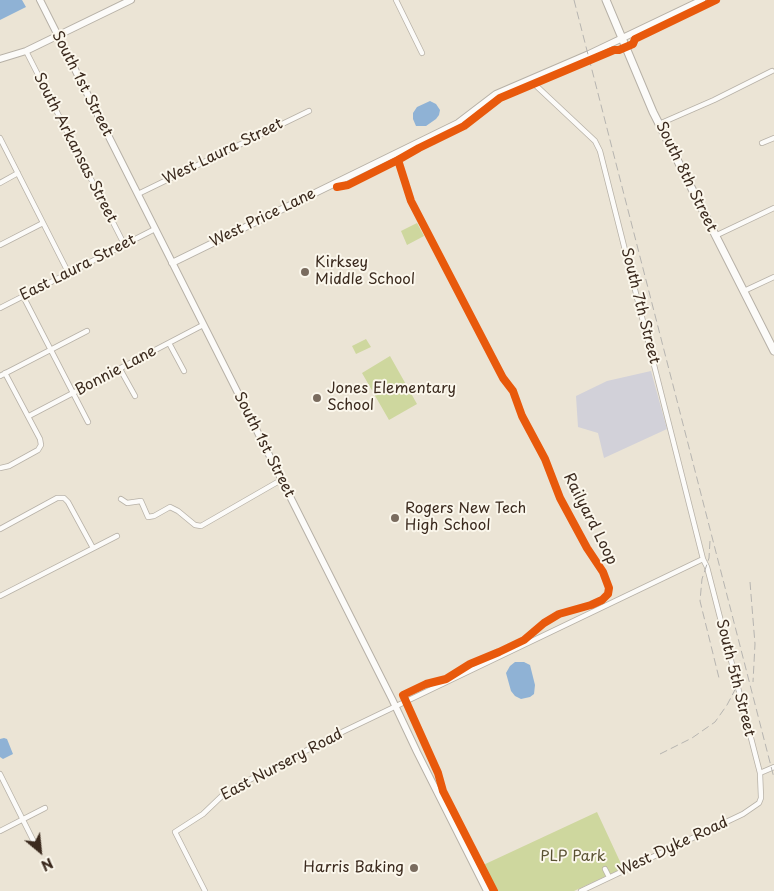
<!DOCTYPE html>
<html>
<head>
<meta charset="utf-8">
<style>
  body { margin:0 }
  #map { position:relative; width:774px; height:891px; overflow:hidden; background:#ebe4d5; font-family:"Playpen Sans",sans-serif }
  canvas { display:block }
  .north { position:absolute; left:15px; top:826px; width:50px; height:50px; -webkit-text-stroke:4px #fbf7ec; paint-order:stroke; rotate:152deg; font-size:14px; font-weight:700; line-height:20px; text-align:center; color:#3b2a1e }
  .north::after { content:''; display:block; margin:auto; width:18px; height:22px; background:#3b2a1e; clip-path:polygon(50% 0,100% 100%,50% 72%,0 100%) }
</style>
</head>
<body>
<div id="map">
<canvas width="774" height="891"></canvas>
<div class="north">N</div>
</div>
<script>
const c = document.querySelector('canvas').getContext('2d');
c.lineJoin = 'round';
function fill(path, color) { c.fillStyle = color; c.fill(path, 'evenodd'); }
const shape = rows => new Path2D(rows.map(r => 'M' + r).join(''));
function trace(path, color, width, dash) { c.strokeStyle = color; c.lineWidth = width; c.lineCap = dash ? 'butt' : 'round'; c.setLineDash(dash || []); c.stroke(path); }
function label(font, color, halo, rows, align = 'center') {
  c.font = font + ' "Playpen Sans",sans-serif'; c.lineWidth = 4; c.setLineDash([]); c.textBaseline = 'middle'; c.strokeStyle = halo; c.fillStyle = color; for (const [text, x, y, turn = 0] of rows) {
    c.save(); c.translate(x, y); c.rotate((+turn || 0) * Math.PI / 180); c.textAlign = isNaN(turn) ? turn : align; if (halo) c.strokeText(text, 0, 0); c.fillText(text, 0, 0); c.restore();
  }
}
const industrial = shape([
  [651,371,667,429,604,458,598,433,578,427,576,396,607,381]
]);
const green = shape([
  [417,223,424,236,407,245,401,231],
  [366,339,371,347,356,354,352,346],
  [390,356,417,404,389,420,362,373],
  [597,812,623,868,574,891,494,891,481,866]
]);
const water = shape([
  [0,0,22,0,26,7,0,20],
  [430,101,436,104,440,110,439,115,436,119,426,126,416,126,413,119,413,113,417,107],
  [515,662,524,662,530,665,535,685,534,694,530,697,521,699,515,696,511,691,506,673,510,666],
  [4,738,7,739,13,754,3,759,0,757,0,739]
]);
const street = shape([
  [396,0,422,53],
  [26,51,124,244],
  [530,80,595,141,600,151,703,559,707,567,760,773,761,798,759,803,743,814,581,891],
  [659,124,714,100,772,71],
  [0,138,68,272],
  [762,143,774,138],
  [0,183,18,173],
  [138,194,309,111],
  [715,236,774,208],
  [0,245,43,223],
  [744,291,774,277],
  [23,296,88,422],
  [0,308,155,229],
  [169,343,184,371],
  [120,369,135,396],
  [0,376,87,331],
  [29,416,203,325],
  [0,468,9,466,38,450,41,445,40,439,5,373],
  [121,499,127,503,141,501,148,517,154,516,170,507,178,511,195,525,201,526,281,480],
  [0,529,57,498,64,498,68,502,93,548],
  [0,596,117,536],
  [760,773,774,767],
  [0,774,34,842],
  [0,831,45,808],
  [605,869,609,877],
  [205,891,175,832,203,814,226,792,340,733,703,559]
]);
const secondary = shape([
  [40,0,392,699,417,752,487,891],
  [0,59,26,51,131,0],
  [172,263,458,123,496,94,589,54,702,0]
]);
const primary = shape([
  [606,0,653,112,774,351]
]);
const rail = shape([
  [574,0,774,778],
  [710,541,709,558,702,579,700,601,719,678],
  [750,582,755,644,753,682],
  [660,754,692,738,715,722,727,705,737,686,740,660]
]);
const cycleway = shape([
  [337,187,348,185,398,160],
  [494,891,443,791,438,773,403,695,426,684,446,679,470,664,499,652,524,640,544,623,559,614,591,605,602,600,608,594,609,588,603,572,587,548,560,498,545,459,522,416,513,391,503,378,411,201,398,160,419,148,464,126,500,98,614,50,619,50,633,44,635,39,716,0]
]);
const markers = [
  [305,272,5,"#796b5e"],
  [317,398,5,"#796b5e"],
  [395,518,5,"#796b5e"],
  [414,868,5,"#796b5e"]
];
const streetNames = [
  ["South 1st Street",82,84,63],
  ["South Arkansas Street",75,148,63],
  ["West Laura Street",223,152,-26],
  ["South 8th Street",686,177,64],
  ["West Price Lane",263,218,-26],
  ["East Laura Street",78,268,-27],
  ["South 7th Street",640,306,76],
  ["Bonnie Lane",116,371,-28],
  ["South 1st Street",264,445,63],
  ["Railyard Loop",590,519,63],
  ["South 5th Street",735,678,76],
  ["East Nursery Road",282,765,-28],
  ["West Dyke Road",673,847,-25]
];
const poiNames = [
  ["Kirksey",315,263],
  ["Middle School",315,280],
  ["Jones Elementary",327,389],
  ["School",327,406],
  ["Rogers New Tech",405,509],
  ["High School",405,526],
  ["Harris Baking",404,868,"right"]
];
const parkNames = [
  ["PLP Park",573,857]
];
fill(industrial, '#d2d1d9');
fill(green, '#ced79e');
fill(water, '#8fb2d5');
trace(street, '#b7b1a7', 6);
trace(secondary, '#b7b1a7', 8);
trace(primary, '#b7b1a7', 9);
trace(street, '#fcfbf9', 4.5);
trace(secondary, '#fcfbf9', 6);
trace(primary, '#fcfbf9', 7);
trace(rail, '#b6b4b0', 1, [8, 4]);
trace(cycleway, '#e8590c', 8);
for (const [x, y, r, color] of markers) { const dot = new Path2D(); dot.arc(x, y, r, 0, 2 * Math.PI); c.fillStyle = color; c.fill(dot); trace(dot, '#fbf7ec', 2); }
label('15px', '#3b2a1e', '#fbf7ec', streetNames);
label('15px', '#3b2a1e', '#fbf7ec', poiNames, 'left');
label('15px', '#5a5233', '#fbf7ec', parkNames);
</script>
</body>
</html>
